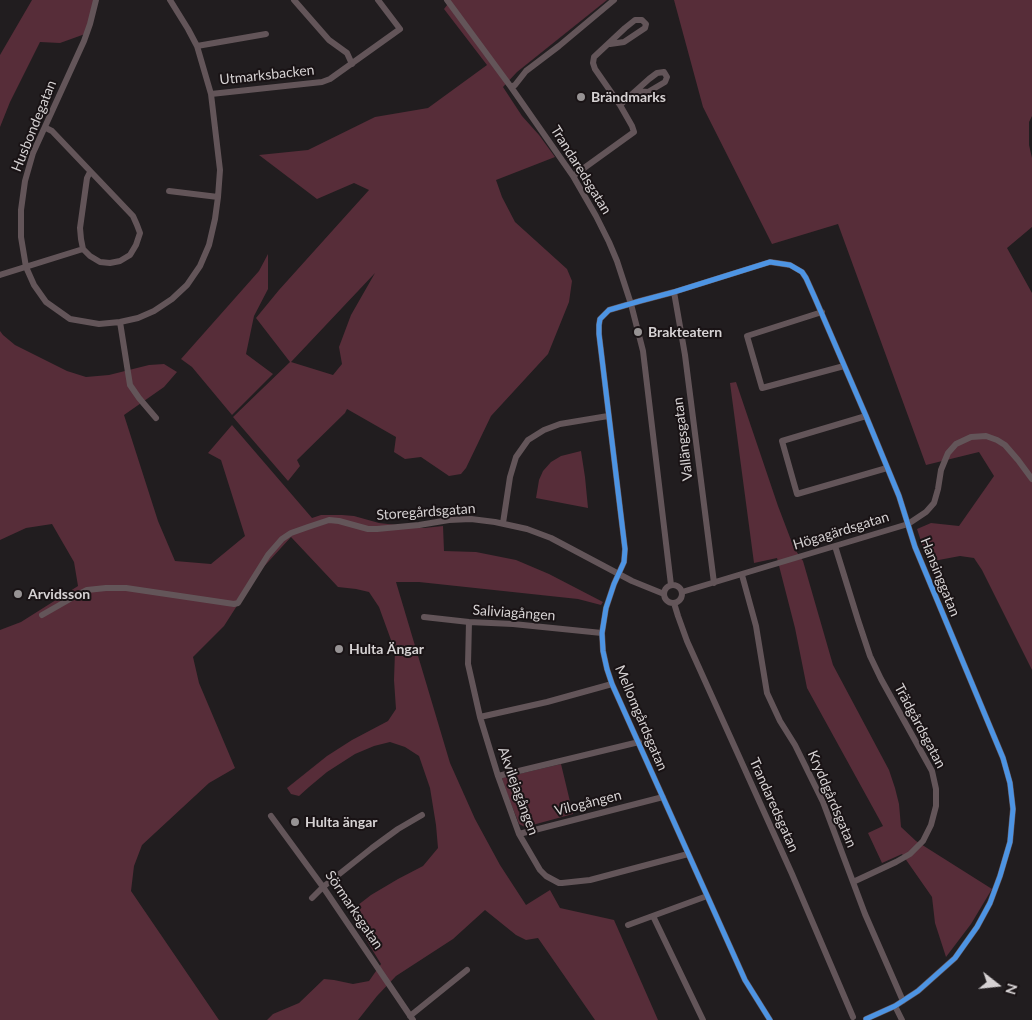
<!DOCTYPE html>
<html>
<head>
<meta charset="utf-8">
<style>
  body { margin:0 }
  #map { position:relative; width:1032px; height:1020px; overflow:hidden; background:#211d1f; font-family:Lato,sans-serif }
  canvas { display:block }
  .north { position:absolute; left:972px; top:960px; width:50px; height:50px; -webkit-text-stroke:4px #191315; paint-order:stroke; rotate:106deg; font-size:14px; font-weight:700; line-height:20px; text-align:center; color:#d6d2d3 }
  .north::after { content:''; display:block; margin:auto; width:18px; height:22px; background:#d6d2d3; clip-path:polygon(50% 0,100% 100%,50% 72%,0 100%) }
</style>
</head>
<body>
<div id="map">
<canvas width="1032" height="1020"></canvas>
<div class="north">N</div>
</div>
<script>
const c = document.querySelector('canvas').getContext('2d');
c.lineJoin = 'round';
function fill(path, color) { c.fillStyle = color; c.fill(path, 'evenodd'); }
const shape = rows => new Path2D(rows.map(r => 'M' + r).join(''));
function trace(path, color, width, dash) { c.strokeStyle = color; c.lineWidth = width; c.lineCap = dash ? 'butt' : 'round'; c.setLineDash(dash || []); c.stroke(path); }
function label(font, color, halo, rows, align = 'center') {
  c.font = font + ' Lato,sans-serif'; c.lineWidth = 4; c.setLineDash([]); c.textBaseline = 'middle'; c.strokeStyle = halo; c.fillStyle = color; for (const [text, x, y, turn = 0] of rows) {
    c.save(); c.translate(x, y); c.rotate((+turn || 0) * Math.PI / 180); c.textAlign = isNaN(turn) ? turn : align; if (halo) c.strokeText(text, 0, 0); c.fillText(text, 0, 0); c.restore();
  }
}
const green = shape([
  [32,0,94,0,85,34,60,43,40,42,10,102,0,127,0,55],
  [451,0,607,0,517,72,503,87,522,116,539,135,555,157,496,180,502,197,515,222,567,269,572,281,569,302,548,354,491,416,466,468,461,474,449,476,421,457,405,459,394,452,396,437,347,409,345,413,297,460,300,466,288,481,233,417,290,362,256,318,279,290,369,190,354,183,317,199,259,155,308,150,375,117,428,108,487,65,444,9],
  [375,273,351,315,339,347,342,364,333,375,291,362],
  [674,0,1032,0,1032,116,1029,122,1029,145,1032,158,1032,227,1007,248,1032,293,1032,670,982,570,974,558,960,556,928,562,917,529,931,523,959,526,994,476,979,452,926,465,838,224,772,244,703,107],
  [268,254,268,289,254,316,246,354,273,374,232,415,192,367,181,359,259,271],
  [0,331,3,335,15,345,67,371,86,377,109,375,149,365,164,364,177,372,164,387,124,415,158,521,175,561,211,564,245,536,221,460,208,453,232,425,312,518,321,515,342,515,354,516,379,523,424,528,443,526,444,551,476,552,516,560,549,574,603,602,601,605,578,599,419,582,396,582,450,763,475,819,500,865,526,905,550,890,560,908,614,920,658,1020,595,1020,538,938,526,940,516,935,485,910,453,939,396,976,377,996,358,1020,267,1020,273,1014,299,1003,324,979,334,980,353,984,369,981,381,964,349,912,371,895,398,879,423,866,438,848,436,825,430,788,419,756,405,747,390,742,374,746,355,754,327,772,309,787,299,796,291,794,287,788,327,756,352,740,388,721,396,709,394,680,395,651,379,607,369,592,356,589,338,587,291,537,258,573,224,626,193,657,199,683,235,768,209,783,142,845,134,866,131,891,219,1020,0,1020,0,630,21,622,78,586,74,562,52,524,26,528,0,540],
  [736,382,778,506,794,548,803,561,833,665,889,770,895,788,899,804,901,827,916,841,992,889,971,924,946,957,935,923,932,897,902,854,882,863,868,833,883,826,807,688,795,628,777,558,754,563,730,383],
  [581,451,585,477,588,508,536,498,539,480,543,471,551,462,561,456],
  [561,764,573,814,525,827,519,824,506,791,502,778]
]);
const minor = shape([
  [96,0,90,24,84,41,33,153,25,181,21,210,21,237,26,267,34,285,46,302,70,319,99,324,120,322,138,318,154,311,172,299,187,285,200,266,209,245,215,219,218,197,220,170,211,94,197,46,188,29,170,0],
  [294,0,329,40,347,53,352,64],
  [447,0,511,87,573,176,596,216,609,242,617,261,631,304,643,351,671,585],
  [197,46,266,34],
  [511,87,515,85,526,71,559,46,614,0],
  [211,94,322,82,330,79,400,29,378,0],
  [620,105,649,79,657,73,664,72,667,77,665,82,648,92,636,91],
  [46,128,52,131,133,216,137,225,140,233,136,245,130,255,120,261,110,263,100,262,90,256,83,249,81,239,80,228,87,178,90,172],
  [573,176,634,132,632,126,620,105,595,69,593,63,594,57,625,28,635,20,642,20,646,24,645,28,624,42,610,44],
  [169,191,218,197],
  [0,275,83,249],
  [674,292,685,355,714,583],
  [822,312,747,336,762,388,844,366],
  [120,322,130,385,139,398,156,418],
  [866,416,782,441,797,494,887,468],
  [503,523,510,477,516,457,528,440,544,430,560,424,608,416],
  [835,546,858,620,870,656,881,679,932,771,936,789,936,806,931,825,923,841,910,854,896,862,853,882],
  [742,575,756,626,767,693,780,721,795,745,823,802,865,914,903,1001],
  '664 594a9 9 0 1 1 18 0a9 9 0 1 1-18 0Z',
  [682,592,908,524,926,512,934,503,938,489,941,470,948,453,956,444,971,437,986,436,997,440,1005,445,1018,460,1032,479],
  [674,603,678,616,687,641,792,874,853,1017],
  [42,615,77,595,87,590,106,588,126,588,234,604,238,603,268,555,282,539,291,533,308,527,329,520,339,521,368,529,377,529,419,525,449,520,471,519,495,522,527,529,551,538,632,581,664,594],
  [424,617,469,622,513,624,602,633],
  [469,622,468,664,480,717,498,776,519,834,540,870,546,876,559,883,562,883,590,880,688,854],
  [480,717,547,702,612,684],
  [498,776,639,742],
  [271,816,323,887,413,1020],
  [519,834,663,797],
  [312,898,323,887,372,848,398,829,422,815],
  [653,916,703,1020],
  [628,925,707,896],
  [895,1006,902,1020],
  [410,1016,467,970],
  [770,1020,745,980,612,684,607,669,603,651,602,633,606,608,614,584,624,562,625,549,599,334,599,325,600,319,609,310,640,301,674,292,770,262,790,265,802,272,806,278,815,298,866,416,899,496,915,547,1003,758,1010,783,1013,809,1010,842,1000,876,990,903,977,927,955,958,918,991,895,1006,866,1019]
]);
const cycleway = shape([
  [770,1020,745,980,612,684,607,669,603,651,602,633,606,608,614,584,624,562,625,549,599,334,599,325,600,319,609,310,640,301,674,292,770,262,790,265,802,272,806,278,815,298,866,416,899,496,915,547,1003,758,1010,783,1013,809,1010,842,1000,876,990,903,977,927,955,958,918,991,895,1006,866,1019]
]);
const markers = [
  [581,97,5,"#979394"],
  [638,332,5,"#979394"],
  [18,594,5,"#979394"],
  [339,649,5,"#979394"],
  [295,822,5,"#979394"]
];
const streetNames = [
  ["Utmarksbacken",267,75,-6],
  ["Husbondegatan",34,126,-68],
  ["Trandaredsgatan",581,170,58],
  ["Vallängsgatan",683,439,-97],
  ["Storegårdsgatan",426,512,-4],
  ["Högagärdsgatan",841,531,-17],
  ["Hansinggatan",940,577,68],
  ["Saliviagången",514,613,4],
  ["Mellomgårdsgatan",641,718,67],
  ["Trädgårdsgatan",920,726,62],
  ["Akvilejagången",518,791,70],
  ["Kryddgårdsgatan",832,799,67],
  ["Vilogången",588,803,-14],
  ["Trandaredsgatan",774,805,66],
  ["Sörmarksgatan",354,910,56]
];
const poiNames = [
  ["Brändmarks",591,97],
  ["Brakteatern",648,332],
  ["Arvidsson",28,594],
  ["Hulta Ängar",349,649],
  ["Hulta ängar",305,822]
];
fill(green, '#572d39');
trace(minor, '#635559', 6);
trace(cycleway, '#4d94e3', 5);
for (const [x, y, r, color] of markers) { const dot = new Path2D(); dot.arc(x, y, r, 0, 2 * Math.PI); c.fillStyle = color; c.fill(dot); trace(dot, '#191315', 2); }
label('14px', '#d6d2d3', '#191315', streetNames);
label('bold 14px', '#d6d2d3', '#191315', poiNames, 'left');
</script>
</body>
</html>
